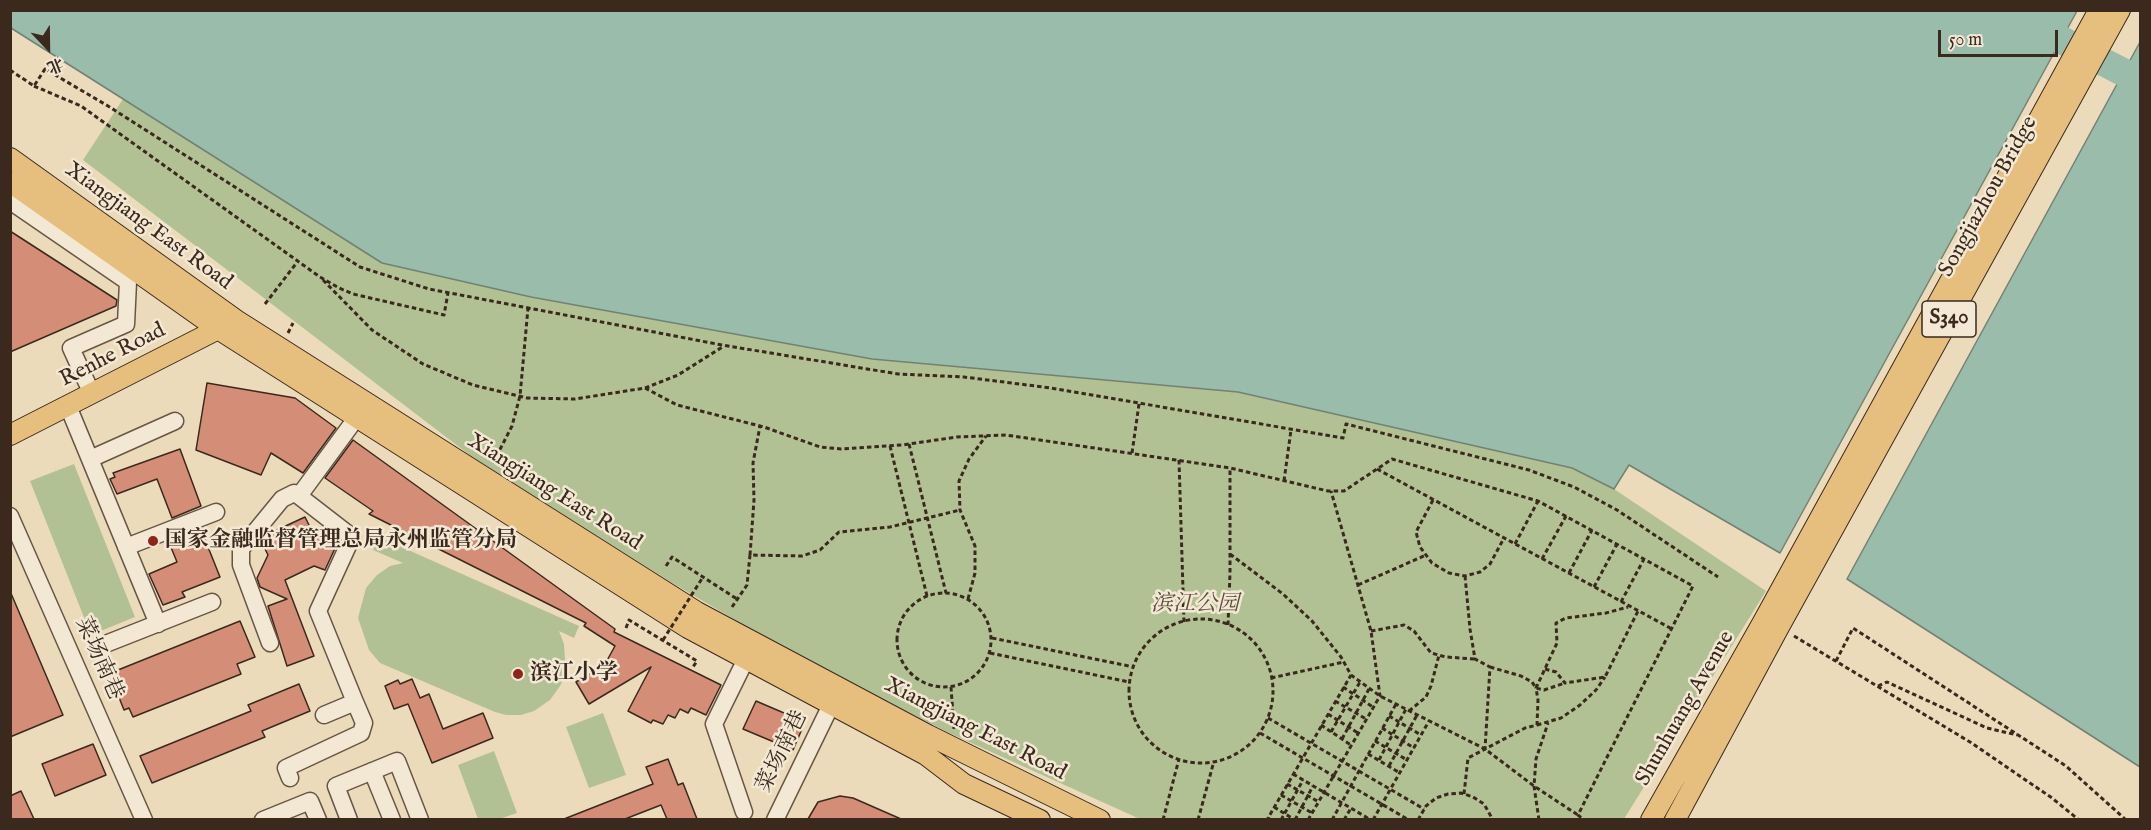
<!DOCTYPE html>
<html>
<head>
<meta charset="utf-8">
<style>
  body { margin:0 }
  #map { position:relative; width:2151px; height:830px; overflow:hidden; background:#ecdbbb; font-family:"IM FELL English","Noto Serif SC",serif }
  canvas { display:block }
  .frame { position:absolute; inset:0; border:12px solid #3b291e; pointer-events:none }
  .north { position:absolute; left:18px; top:18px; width:60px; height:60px; -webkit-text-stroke:4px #f3e8d3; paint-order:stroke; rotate:158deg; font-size:16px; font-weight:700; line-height:24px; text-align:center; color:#3b291e }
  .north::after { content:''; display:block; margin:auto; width:21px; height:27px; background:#3b291e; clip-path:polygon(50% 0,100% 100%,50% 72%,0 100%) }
  .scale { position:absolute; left:1938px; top:30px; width:120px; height:27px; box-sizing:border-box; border:3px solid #3b291e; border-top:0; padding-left:8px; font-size:18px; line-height:21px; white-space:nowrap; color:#3b291e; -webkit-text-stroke:4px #f3e8d3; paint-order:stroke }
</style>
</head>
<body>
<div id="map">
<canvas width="2151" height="830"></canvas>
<div class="frame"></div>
<div class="north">北</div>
<div class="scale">50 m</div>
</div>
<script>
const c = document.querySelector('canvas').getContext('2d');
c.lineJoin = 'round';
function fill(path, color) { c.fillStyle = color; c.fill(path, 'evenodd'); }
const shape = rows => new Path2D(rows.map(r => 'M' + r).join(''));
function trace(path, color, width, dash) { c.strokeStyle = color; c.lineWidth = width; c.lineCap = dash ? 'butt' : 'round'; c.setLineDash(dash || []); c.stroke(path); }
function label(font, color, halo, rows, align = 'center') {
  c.font = font + ' "IM FELL English","Noto Serif SC",serif'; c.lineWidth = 5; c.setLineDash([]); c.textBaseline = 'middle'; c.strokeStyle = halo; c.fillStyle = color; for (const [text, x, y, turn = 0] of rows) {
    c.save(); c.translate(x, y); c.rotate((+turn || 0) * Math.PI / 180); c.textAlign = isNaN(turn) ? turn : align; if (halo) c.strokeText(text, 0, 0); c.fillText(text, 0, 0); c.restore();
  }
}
const green = shape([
  [123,99,382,263,531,297,872,359,1238,392,1572,468,1614,489,1766,591,1624,819,1140,819,947,732,781,647,669,581,471,456,83,160],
  [74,464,135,617,91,635,30,481],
  [379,537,579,626,574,638,559,631,564,644,566,674,560,686,550,700,534,711,521,715,506,715,495,712,380,663,369,650,358,618,366,588,377,575,390,566,403,563,373,550],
  [603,713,626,775,589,788,566,727],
  [494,751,517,813,499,819,478,819,458,765]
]);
const water = shape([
  [10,11,11,10,2077,11,1780,553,1629,465,1614,489,1572,468,1238,392,872,359,531,297,382,263,11,28,10,11],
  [2140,42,2140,767,1847,579,2140,42]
]);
const river = shape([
  [2004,10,2140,81]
]);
const building = shape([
  [10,231,117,300,116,306,10,352,10,231],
  [207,383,295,398,336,428,303,473,271,453,261,475,196,450,207,383],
  [353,440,615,629,614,632,721,685,706,715,691,708,688,713,680,709,675,718,668,715,663,724,653,720,651,723,628,711,651,667,589,704,576,682,605,664,615,646,584,626,586,623,369,514,373,511,325,478,353,440],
  [180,449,201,506,172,518,157,479,117,494,110,479,115,477,113,473,180,449],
  [305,517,314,535,337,544,325,570,314,566,285,580,314,656,287,666,268,606,287,599,260,587,257,578,268,555,261,541,266,535,305,517],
  [202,532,220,577,182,592,185,597,163,605,149,574,177,562,170,545,202,532],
  [10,591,63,715,10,737,10,591],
  [240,621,255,657,237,664,241,674,133,717,129,708,124,710,112,680,116,679,113,672,240,621],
  [412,679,420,698,429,694,443,729,483,713,493,738,432,763,408,704,394,709,385,686,398,680,400,684,412,679],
  [299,684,310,711,262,731,265,737,152,783,140,756,251,711,248,705,299,684],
  [756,701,805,722,793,750,743,729,756,701],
  [93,744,106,775,55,796,42,764,93,744],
  [668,759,678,785,683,783,697,819,667,819,661,805,625,819,564,819,653,784,646,767,668,759],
  [21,791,34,819,10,819,10,796,21,791],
  [840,796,853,798,901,819,808,819,818,802,840,796]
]);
const path = shape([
  [10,70,34,86,45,69,108,106,360,267,429,289,722,345,898,374,964,377,1051,388,1343,438,1346,424,1529,470,1574,487,1617,510,1718,577],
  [34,86,81,106,320,277,339,288,353,294,444,315,448,293],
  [323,280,372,330,423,364,473,385,527,398,575,399,645,388,678,375,724,346],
  [265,304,298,261],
  [288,333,293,323],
  [645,388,677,405,764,427,820,447,841,449,902,445,957,437,1006,435,1230,468,1328,491,1344,491,1392,459,1538,501,1693,586,1578,815,1584,820],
  [909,444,946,593],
  [890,446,927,596],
  [1132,453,1139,404],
  [1179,460,1184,622],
  [493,463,512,426,520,396,528,308],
  [1377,469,1672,629],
  [1284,481,1291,430],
  [1433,500,1416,532,1420,547,1432,563,1449,573,1465,576,1480,572,1490,564,1504,538],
  [1515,544,1538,501],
  [1230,554,1283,594,1312,621,1341,657,1351,675,1380,696,1485,749,1534,786,1578,815],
  [750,555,754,500,753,463,760,426],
  [1542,559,1566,516],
  [666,566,672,557,737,599],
  [1569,573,1592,530],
  [1465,576,1470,629,1475,659,1490,667,1485,749],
  [1358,585,1426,555],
  [1594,587,1617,544],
  '897 640a47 47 0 1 1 94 0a47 47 0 1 1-94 0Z',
  [968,599,975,573,975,546,960,510,959,481,969,459,986,436],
  [1621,602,1644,559],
  [732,607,747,585,750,555,802,556,820,550,839,532,890,527,960,510],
  '1129 691a72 72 0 1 1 144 0a72 72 0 1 1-144 0Z',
  [1228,625,1230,573,1230,468],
  [626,628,629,620,697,661,693,667],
  [1371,631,1404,625,1414,631,1431,653,1446,657,1475,659],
  [1794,636,1970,742,2052,798,2079,820],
  [992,638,1134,667],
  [990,653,1129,682],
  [1836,661,1853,628,2066,766,2126,820],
  [1490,667,1521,676,1532,682,1536,688,1544,690,1565,683],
  [1545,669,1556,672,1565,683,1605,677,1638,611],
  [1271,678,1344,662],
  [1878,686,1887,682,1987,728,2017,735],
  [951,687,954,729],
  [1343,687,1373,707],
  [1335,701,1366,719],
  [1409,711,1426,697,1431,686,1439,655],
  [1328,714,1358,733],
  [1389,716,1421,735],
  [1268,718,1424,809],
  [1321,725,1351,745],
  [1537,725,1561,718,1580,705,1596,690,1605,677],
  [1382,728,1414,748],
  [1331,732,1360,682],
  [1260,733,1409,820],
  [1342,739,1369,689],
  [1375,741,1407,760],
  [1368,754,1400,773],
  [1379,760,1406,709],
  [1389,766,1417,715],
  [1293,774,1371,820],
  [1287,784,1319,802],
  [1464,794,1468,758,1525,728,1537,725,1538,700,1536,688,1557,643,1556,623,1566,618,1606,613,1628,607],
  [1281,795,1312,813],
  [1274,807,1295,820],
  [1163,820,1179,759],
  [1198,820,1214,761],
  [1271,820,1268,818,1351,675],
  [1281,820,1303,780],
  [1295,820,1313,786],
  [1308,820,1380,696,1371,631,1331,491],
  [1332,820,1396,704],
  [1344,820,1351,808],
  [1373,820,1429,721],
  [1418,820,1426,806,1436,798,1448,794,1461,793,1473,797,1484,804,1493,820],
  [1539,820,1534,786,1536,759,1548,723]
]);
const minor = shape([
  [10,201,128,282,126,324,71,348,92,394],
  [68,406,158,624],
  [90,459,175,421],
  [10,516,144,820],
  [126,547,216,512],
  [108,643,212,602],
  [270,643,241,565,241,549,282,499,294,493,299,496],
  [324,715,355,702,318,611,352,537,299,496,357,417],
  [372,771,392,820],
  [290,778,286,768,361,733,364,723,355,702],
  [744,812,714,724,746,659],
  [263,820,310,801,318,820],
  [349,820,336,786,397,761,420,820],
  [775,820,831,705]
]);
const major = shape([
  [10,158,236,320,697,612,928,735,1100,820],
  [10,182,218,329,688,628,926,755,964,784,1040,820],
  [10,435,226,325],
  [1651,820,1763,622,2099,10],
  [1675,820,1779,627,2120,10]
]);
const pathBridge = shape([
  [663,640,703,577]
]);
const markers = [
  [153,541,6,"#8f2418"],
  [518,674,6,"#8f2418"]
];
const shields = [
  [1949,319,54]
];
const shieldNames = [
  ["S340",1949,319]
];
const streetNames = [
  ["Songjiazhou Bridge",1989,197,-61],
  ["Xiangjiang East Road",148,227,36],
  ["Renhe Road",113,356,-27],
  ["Xiangjiang East Road",554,493,32],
  ["菜场南巷",98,659,66],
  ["Shunhuang Avenue",1686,709,-60],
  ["Xiangjiang East Road",975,730,27],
  ["菜场南巷",783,752,-64]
];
const poiNames = [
  ["国家金融监督管理总局永州监管分局",165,541],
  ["滨江小学",530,674]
];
const parkNames = [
  ["滨江公园",1195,605]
];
fill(green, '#b2c194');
fill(water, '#99bcab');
trace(water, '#738173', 1.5);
trace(river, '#99bcab', 28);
fill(building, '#d48d77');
trace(building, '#3b291e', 1.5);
trace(minor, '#675645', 19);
trace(major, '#3b291e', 22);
trace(path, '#3b291e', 3, [4.5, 3]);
trace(minor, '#f3e8d3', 16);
trace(major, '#e6be7e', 20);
trace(pathBridge, '#3b291e', 3, [4.5, 3]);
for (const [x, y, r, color] of markers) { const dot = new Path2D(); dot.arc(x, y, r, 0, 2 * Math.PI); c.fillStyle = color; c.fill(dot); trace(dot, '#f3e8d3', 2); }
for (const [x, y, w] of shields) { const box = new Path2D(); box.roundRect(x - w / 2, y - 18, w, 36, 4.5); c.fillStyle = '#f3e8d3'; c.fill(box); trace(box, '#3b291e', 1.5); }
label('bold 21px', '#3b291e', null, shieldNames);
label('22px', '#3b291e', '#f3e8d3', streetNames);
label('bold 22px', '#3b291e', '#f3e8d3', poiNames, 'left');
label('italic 22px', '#594f3c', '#f3e8d3', parkNames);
</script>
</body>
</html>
